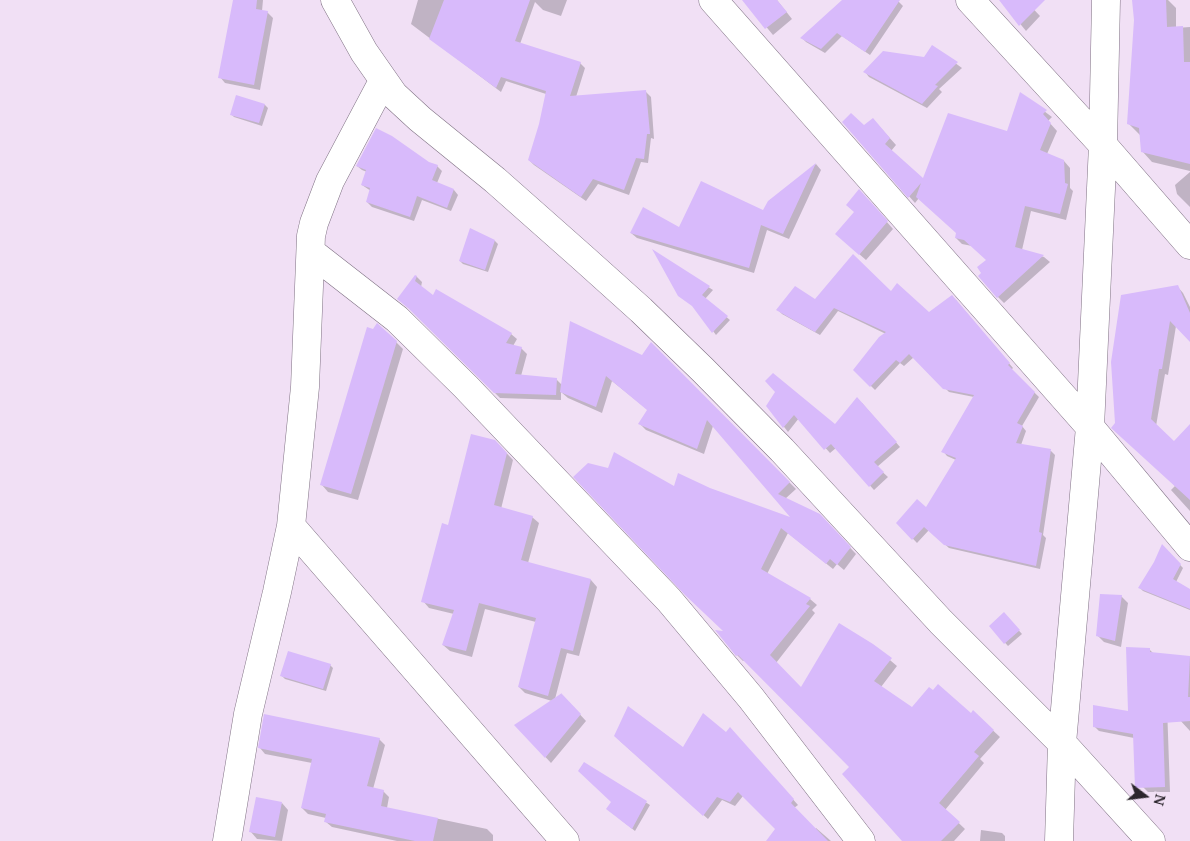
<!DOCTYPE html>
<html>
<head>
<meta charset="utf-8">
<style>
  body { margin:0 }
  #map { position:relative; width:1190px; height:841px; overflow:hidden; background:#f1e0f5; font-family:"Noto Serif",serif }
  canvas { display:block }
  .north { position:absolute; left:1120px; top:771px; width:50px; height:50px; -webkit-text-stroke:4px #f1e0f5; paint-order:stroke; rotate:105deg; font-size:14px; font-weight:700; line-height:20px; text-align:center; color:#2c262d }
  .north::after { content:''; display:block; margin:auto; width:18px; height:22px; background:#2c262d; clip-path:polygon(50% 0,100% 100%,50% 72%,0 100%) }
</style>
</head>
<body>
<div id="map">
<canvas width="1190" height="841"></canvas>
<div class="north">N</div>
</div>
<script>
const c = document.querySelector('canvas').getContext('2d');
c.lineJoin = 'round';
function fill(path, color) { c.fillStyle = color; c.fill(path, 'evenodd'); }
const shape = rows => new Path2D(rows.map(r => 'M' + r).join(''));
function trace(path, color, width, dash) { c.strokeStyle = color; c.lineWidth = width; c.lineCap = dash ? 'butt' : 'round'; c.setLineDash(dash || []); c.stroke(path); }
const shadow = shape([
  [235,0,263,0,262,11,267,12,273,18,260,90,225,83,220,77],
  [418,0,567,0,561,16,543,10,535,2,520,44,580,63,585,68,576,97,646,92,651,97,654,139,651,138,648,163,641,162,629,195,598,184,586,201,534,165,529,160,540,124,546,94,506,81,501,92,411,24],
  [744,0,777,0,792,19,773,35],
  [844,0,897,0,903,6,870,55,842,36,825,53,806,42,802,38],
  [1001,0,1025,0,1040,16,1026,31],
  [1133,0,1168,0,1176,8,1176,28,1190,27,1190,171,1152,162,1142,151,1140,135,1129,124,1135,20],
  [933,47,962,68,939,89,942,92,927,108,869,77,865,72,924,58],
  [1021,94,1052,117,1048,121,1057,131,1047,154,1064,161,1070,168,1070,188,1073,191,1066,220,1031,211,1022,250,1044,257,1050,262,1004,303,998,297,988,261,972,246,962,244,956,238,957,233,919,198,915,203,844,122,864,127,879,126,896,145,891,151,923,180,1008,133],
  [237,96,265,105,268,108,262,126,234,117,231,114],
  [816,164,821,170,789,239,767,230,754,273,637,238,631,233,680,229,764,211,769,201],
  [357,166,437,166,442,171,437,183,454,190,458,195,451,211,422,200,414,221,372,207,367,202,371,191,362,185,367,172,362,170],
  [1190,172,1190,207,1177,194,1175,185],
  [866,198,893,229,866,260,843,240],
  [471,230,495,241,498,244,488,272,463,264,460,261],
  [655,253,713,290,705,299,730,320,716,335],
  [416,276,422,282,421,287,433,297,511,334,517,339,513,346,521,348,527,354,521,376,556,379,562,385,642,357,651,344,796,489,785,499,826,522,856,554,844,570,837,564,833,569,788,533,767,574,810,599,817,605,812,610,815,613,776,663,801,689,872,645,897,666,881,687,912,708,971,714,973,712,1000,737,980,759,984,763,945,810,965,829,954,841,905,841,851,767,745,660,743,661,737,655,726,632,674,488,710,489,794,520,713,426,704,454,646,430,640,424,648,410,612,381,602,413,568,398,561,392,561,400,500,398,415,313,404,304],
  [1177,286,1183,293,1190,307,1190,341,1176,326,1168,375,1165,374,1156,426,1174,442,1190,426,1190,511,1171,490,1175,486,1116,423],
  [891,293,929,313,956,300,1013,368,1011,370,1039,397,1022,426,1026,431,1021,445,1051,451,1055,455,1043,535,1046,538,1040,569,949,548,929,530,917,543,898,523,926,509,956,460,947,456,943,451,974,397,949,392,914,357,904,366,900,363,875,390,855,370,886,334,838,311,820,335,782,314,778,310,816,301],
  [396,342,403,349,358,500,328,492,322,485],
  [862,403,900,447,877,467,888,477,874,490,836,448,830,453,799,418,788,432,768,406,835,425],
  [495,441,513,460,501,509,532,517,539,523,528,563,591,580,597,587,579,656,567,653,555,699,561,694,586,721,551,763,516,725,552,701,525,693,519,687,536,622,485,609,472,657,450,651,443,645,454,614,429,608,423,601,449,526],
  [1162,546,1183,568,1176,582,1190,590,1190,610,1143,591,1140,588,1156,562],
  [1121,596,1128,603,1121,647,1104,642,1097,635],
  [1004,614,1022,634,1008,646,990,626],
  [1149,649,1154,654,1190,657,1190,731,1167,706,1170,792,1148,792,1143,787,1134,738,1099,731,1094,726,1129,713],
  [330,665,333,668,326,691,285,679,282,676],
  [734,733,798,805,794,808,815,829,816,828,831,841,767,841,777,829,743,796,735,806,722,800,708,819,620,741,683,749,726,734],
  [379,739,385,745,373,789,383,791,389,797,387,808,487,829,493,835,493,841,397,841,332,827,326,822,326,818,308,814,302,808,312,763,265,754,260,748],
  [584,764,650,805,635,831,611,812,613,802],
  [282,803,288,810,282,841,257,839,251,832],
  [981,830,1002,833,1005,836,1005,841,980,841]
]);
const building = shape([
  [233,0,257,0,256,9,268,11,254,85,218,78],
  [444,0,530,0,515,41,581,62,570,96,646,90,650,134,647,134,644,159,636,158,624,190,593,179,581,197,528,160,539,124,546,91,501,77,496,88,429,39],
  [742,0,777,0,787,12,765,29],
  [842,0,900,0,865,52,837,33,821,49,800,38],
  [999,0,1045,0,1019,26],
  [1132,0,1166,0,1167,27,1183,26,1184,62,1190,62,1190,164,1141,152,1139,128,1127,124,1134,20],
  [932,45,958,62,935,85,938,86,922,104,863,72,883,51,924,57],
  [1020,92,1047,110,1043,114,1051,123,1040,150,1064,160,1065,183,1068,184,1060,214,1025,206,1015,247,1044,255,997,298,978,276,981,273,977,267,986,260,964,240,955,238,956,233,916,197,921,183,908,198,842,122,851,113,864,125,873,118,890,138,885,144,923,178,948,113,1007,131],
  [236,95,265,104,259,123,230,115],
  [376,128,392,136,429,162,438,165,432,180,454,189,447,208,417,196,410,217,366,202,370,188,361,185,366,170,356,166],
  [816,163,783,234,761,225,749,268,630,233,643,207,679,227,701,181,763,210,768,201],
  [859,189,888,221,859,255,835,234,854,212,846,205],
  [470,228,495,240,485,270,459,261],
  [652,249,710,286,702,295,728,316,712,333,692,306,678,296],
  [853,254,891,291,897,283,929,312,952,295,1010,363,1008,365,1035,392,1017,423,1023,426,1016,443,1051,449,1039,532,1042,533,1036,566,944,545,924,527,912,540,896,523,917,499,926,507,956,458,941,452,974,395,943,389,909,354,900,363,896,360,870,387,853,370,879,337,886,332,834,308,815,332,776,310,795,286,815,299],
  [415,275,417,276,415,281,433,295,436,289,512,333,506,343,522,347,515,374,557,378,556,395,494,393,408,308,397,299],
  [1178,285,1190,313,1190,342,1170,321,1162,369,1159,369,1151,419,1174,441,1190,424,1190,500,1111,428,1115,423,1111,362,1121,295],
  [570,321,642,355,651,342,790,482,778,494,820,514,851,547,837,565,830,559,826,564,781,528,761,569,811,598,806,604,810,606,770,655,801,687,839,623,873,644,892,658,874,681,912,707,929,687,933,690,938,684,971,713,973,710,994,730,974,752,979,756,939,803,960,822,941,841,902,841,842,774,849,767,738,655,736,656,715,630,723,631,685,595,573,477,588,463,608,468,614,452,674,486,678,473,710,488,790,517,707,420,697,449,638,424,647,410,606,376,596,407,560,392],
  [377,323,397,341,351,494,320,485,367,327,373,329],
  [773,373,835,424,857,397,897,442,874,462,884,472,869,487,831,444,824,450,794,415,783,428,766,406,775,392,765,381],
  [471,434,495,440,507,453,494,505,533,516,521,560,591,579,573,651,561,648,548,696,518,687,536,618,479,603,466,651,442,645,454,610,421,602,442,523,448,525],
  [1162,544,1181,564,1173,579,1190,589,1190,609,1138,588,1154,562],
  [1100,594,1122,595,1115,641,1096,636],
  [1004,612,1020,630,1004,644,989,626],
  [1126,647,1150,648,1150,652,1190,656,1188,697,1190,697,1190,721,1163,723,1165,787,1135,788,1133,734,1093,727,1093,705,1128,711],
  [288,651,331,664,323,689,280,676],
  [562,693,561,696,562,694,581,714,545,758,514,725],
  [628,706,683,747,703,713,726,732,730,727,794,799,791,803,828,841,766,841,775,829,738,792,730,802,717,797,703,816,614,736],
  [264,714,380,738,367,786,384,790,381,806,438,818,433,841,415,841,324,822,326,814,301,808,312,759,258,748],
  [584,762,647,801,632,829,606,809,611,802,578,771],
  [256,797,282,802,275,837,249,832]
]);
const street = shape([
  [335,0,364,52,394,95,420,119,495,180,582,257,641,310,703,370,782,450,941,622,1062,743,1151,841],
  [713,0,1090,427,1190,547],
  [970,0,1103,145,1190,245],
  [311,252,397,319,466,387,669,600,751,698,861,841],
  [291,526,565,841],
  [227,841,248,714,277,592,291,526,305,387,311,236,314,223,330,181,383,81],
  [1059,841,1062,743,1090,427,1103,145,1106,0]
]);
fill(shadow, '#0003');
fill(building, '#d8bafb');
trace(street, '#7f7183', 29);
trace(street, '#fff', 28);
</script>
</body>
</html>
